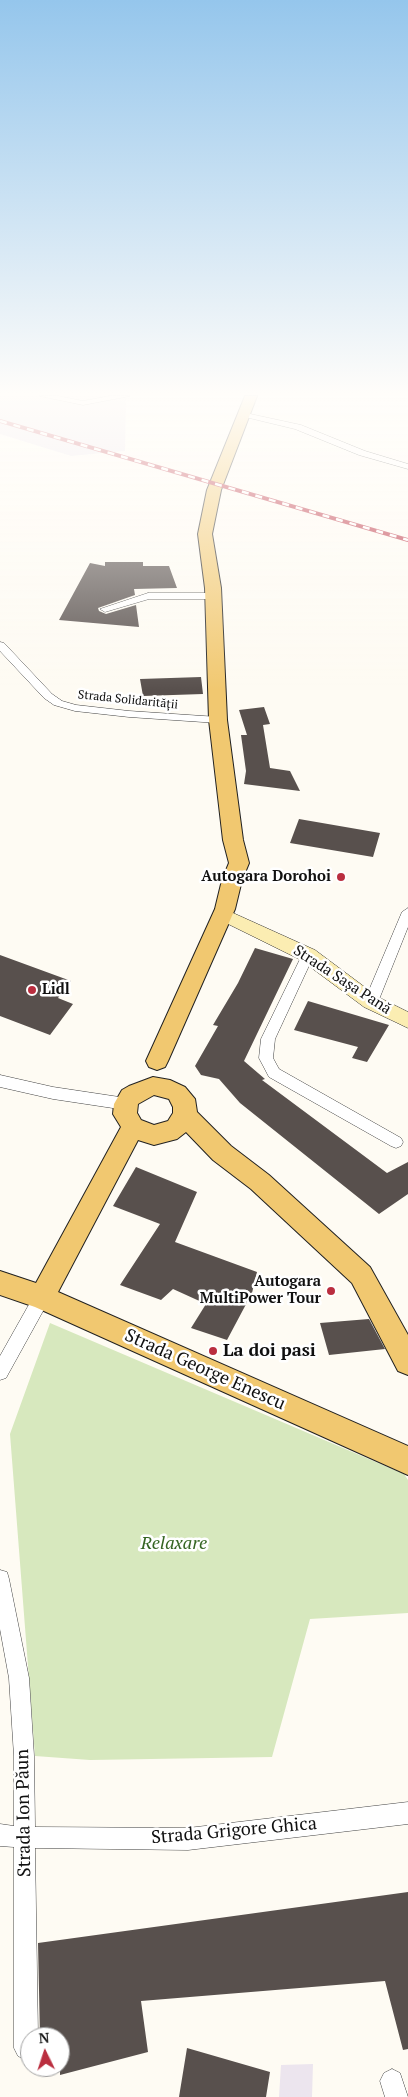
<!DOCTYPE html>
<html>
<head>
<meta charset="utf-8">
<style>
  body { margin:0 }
  #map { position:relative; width:408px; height:2097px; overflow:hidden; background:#fefbf3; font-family:"PT Serif",serif }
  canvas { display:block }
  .north { position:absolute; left:20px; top:2027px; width:50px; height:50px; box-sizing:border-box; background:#fff; border:1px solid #9f9f9f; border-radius:50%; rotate:356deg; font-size:14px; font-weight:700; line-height:20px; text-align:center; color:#101010 }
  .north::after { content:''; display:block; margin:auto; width:18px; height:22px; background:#ba2e3f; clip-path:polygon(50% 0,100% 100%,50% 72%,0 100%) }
</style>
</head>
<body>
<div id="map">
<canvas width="408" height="2097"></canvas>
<div class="north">N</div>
</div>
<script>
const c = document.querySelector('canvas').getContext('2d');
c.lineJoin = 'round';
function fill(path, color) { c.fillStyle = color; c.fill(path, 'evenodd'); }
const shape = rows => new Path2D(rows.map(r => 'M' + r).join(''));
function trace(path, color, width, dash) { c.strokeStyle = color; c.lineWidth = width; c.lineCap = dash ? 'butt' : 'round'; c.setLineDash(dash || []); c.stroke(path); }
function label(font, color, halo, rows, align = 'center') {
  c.font = font + ' "PT Serif",serif'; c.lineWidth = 5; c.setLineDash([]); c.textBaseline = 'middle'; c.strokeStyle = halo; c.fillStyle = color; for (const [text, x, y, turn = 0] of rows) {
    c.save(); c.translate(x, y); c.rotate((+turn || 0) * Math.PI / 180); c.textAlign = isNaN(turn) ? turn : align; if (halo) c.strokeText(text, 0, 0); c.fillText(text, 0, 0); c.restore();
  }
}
const industrial = shape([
  [0,396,126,396,125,451,71,456,0,434],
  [313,2064,312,2097,279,2097,281,2065]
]);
const green = shape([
  [50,1323,404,1474,408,1480,408,1613,310,1619,272,1757,90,1760,35,1756,10,1434]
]);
const building = shape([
  [105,562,143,562,143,566,169,566,177,588,134,589,135,595,98,608,99,611,106,614,136,605,139,627,59,620,90,563,105,566],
  [201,677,203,694,143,696,140,679],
  [264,707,270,724,263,725,270,768,290,771,300,791,244,784,246,771,241,735,247,735,239,710],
  [299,819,380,833,373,857,290,843],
  [255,948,293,959,244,1061,265,1079,262,1080,387,1173,408,1162,408,1194,379,1214,240,1103,219,1079,201,1075,195,1066,218,1026,213,1025,238,983],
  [0,955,71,981,58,998,73,1004,50,1035,0,1016],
  [308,1001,389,1025,367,1062,352,1058,358,1047,294,1030],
  [136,1167,197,1192,175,1242,257,1272,252,1293,227,1340,191,1328,206,1304,173,1289,161,1300,120,1285,160,1224,113,1206],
  [369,1319,385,1349,329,1355,320,1323],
  [408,1892,408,2049,403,2050,385,1981,141,2001,148,2052,60,2075,60,2037,40,2037,38,1943],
  [187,2048,270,2072,266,2097,179,2097]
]);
const street = shape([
  [40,396,58,396,83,401,110,396,130,396,83,405,40,396],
  [241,412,301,425,365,451,408,464,408,469,359,455,295,429,241,416,241,412],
  [148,593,213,593,218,596,213,599,149,599,105,612,100,609,148,593],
  [0,642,4,643,52,694,62,701,76,705,129,711,218,717,223,720,218,723,129,717,75,711,54,705,44,698,0,651,0,642],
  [408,908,408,927,378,1002,376,1005,371,1007,366,1005,364,1002,402,912,408,908],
  [308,950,313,952,314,955,275,1039,273,1058,279,1069,401,1138,403,1142,401,1146,396,1148,391,1146,269,1077,259,1058,261,1039,302,955,303,952,308,950],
  [0,1075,53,1087,126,1098,131,1100,133,1104,131,1108,126,1110,53,1099,0,1087,0,1075],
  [42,1290,48,1292,50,1297,48,1302,6,1378,0,1380,0,1356,36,1292,42,1290],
  [0,1570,7,1572,9,1579,29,1678,34,1756,35,1827,188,1828,408,1802,408,1824,188,1850,35,1848,38,2037,30,2037,30,2058,26,2060,18,2056,14,2048,14,1847,0,1846,0,1824,14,1826,14,1756,9,1678,0,1629,0,1570],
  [392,2069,400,2073,408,2097,385,2097,380,2081,384,2073,392,2069]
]);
const secondary = shape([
  [222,908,315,950,378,997,408,1012,408,1028,364,1007,301,960,216,918,213,914,216,910,222,908]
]);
const primary = shape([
  [245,396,257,396,221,490,212,534,221,588,227,720,243,840,249,863,242,880,235,909,168,1061,165,1067,157,1070,149,1067,146,1061,215,909,222,880,229,863,223,840,209,720,205,588,198,534,207,490,245,396],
  [153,1077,170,1080,185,1087,195,1099,197,1112,231,1146,269,1175,370,1267,408,1335,408,1375,398,1371,352,1283,251,1189,213,1160,186,1132,177,1139,154,1145,138,1140,58,1292,408,1446,408,1475,35,1307,0,1295,0,1271,36,1283,121,1127,113,1114,114,1104,122,1090,129,1086,153,1077],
  [154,1095,169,1099,173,1107,173,1113,168,1121,154,1125,141,1120,137,1113,138,1104,154,1095]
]);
const rail = shape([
  [0,421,408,540]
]);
const markers = [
  [341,877,5,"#ba2e3f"],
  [32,990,5,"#ba2e3f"],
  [331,1291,5,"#ba2e3f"],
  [213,1351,5,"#ba2e3f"]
];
const farStreetnames = [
  ["Strada Solidarității",128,700,6]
];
const poiNames = [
  ["Autogara Dorohoi",331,877],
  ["Lidl",42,990,"left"],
  ["Autogara",321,1282],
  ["MultiPower Tour",321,1299]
];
const streetNames = [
  ["Strada Sașa Pană",342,980,33]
];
const nearPoinames = [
  ["La doi pasi",223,1351]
];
const nearStreetnames = [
  ["Strada George Enescu",205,1370,24],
  ["Strada Ion Păun",24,1813,-91],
  ["Strada Grigore Ghica",234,1831,-5]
];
const nearParknames = [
  ["Relaxare",174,1544]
];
fill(industrial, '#ece5ee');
fill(green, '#d7e8be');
fill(building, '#58504d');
trace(street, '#434343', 1);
trace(secondary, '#323232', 1);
trace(primary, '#212121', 2);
fill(street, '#fff');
fill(secondary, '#fbedb2');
fill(primary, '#f1c870');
trace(rail, '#ba2e3f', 4);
trace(rail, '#fff', 2.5, [7]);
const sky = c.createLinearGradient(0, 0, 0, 690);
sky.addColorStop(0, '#95c6ec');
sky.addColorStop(0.57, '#fffdfa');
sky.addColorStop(1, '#fffdfa00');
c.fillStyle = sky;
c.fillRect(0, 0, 408, 690);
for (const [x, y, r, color] of markers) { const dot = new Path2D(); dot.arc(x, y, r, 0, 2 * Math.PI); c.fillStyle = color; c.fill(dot); trace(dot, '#fff', 2); }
label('12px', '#101010', '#fff', farStreetnames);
label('bold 15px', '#101010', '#fff', poiNames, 'right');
label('15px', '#101010', '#fff', streetNames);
label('bold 18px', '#101010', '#fff', nearPoinames, 'left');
label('18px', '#101010', '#fff', nearStreetnames);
label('italic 18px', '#356522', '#fff', nearParknames);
</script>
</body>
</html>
